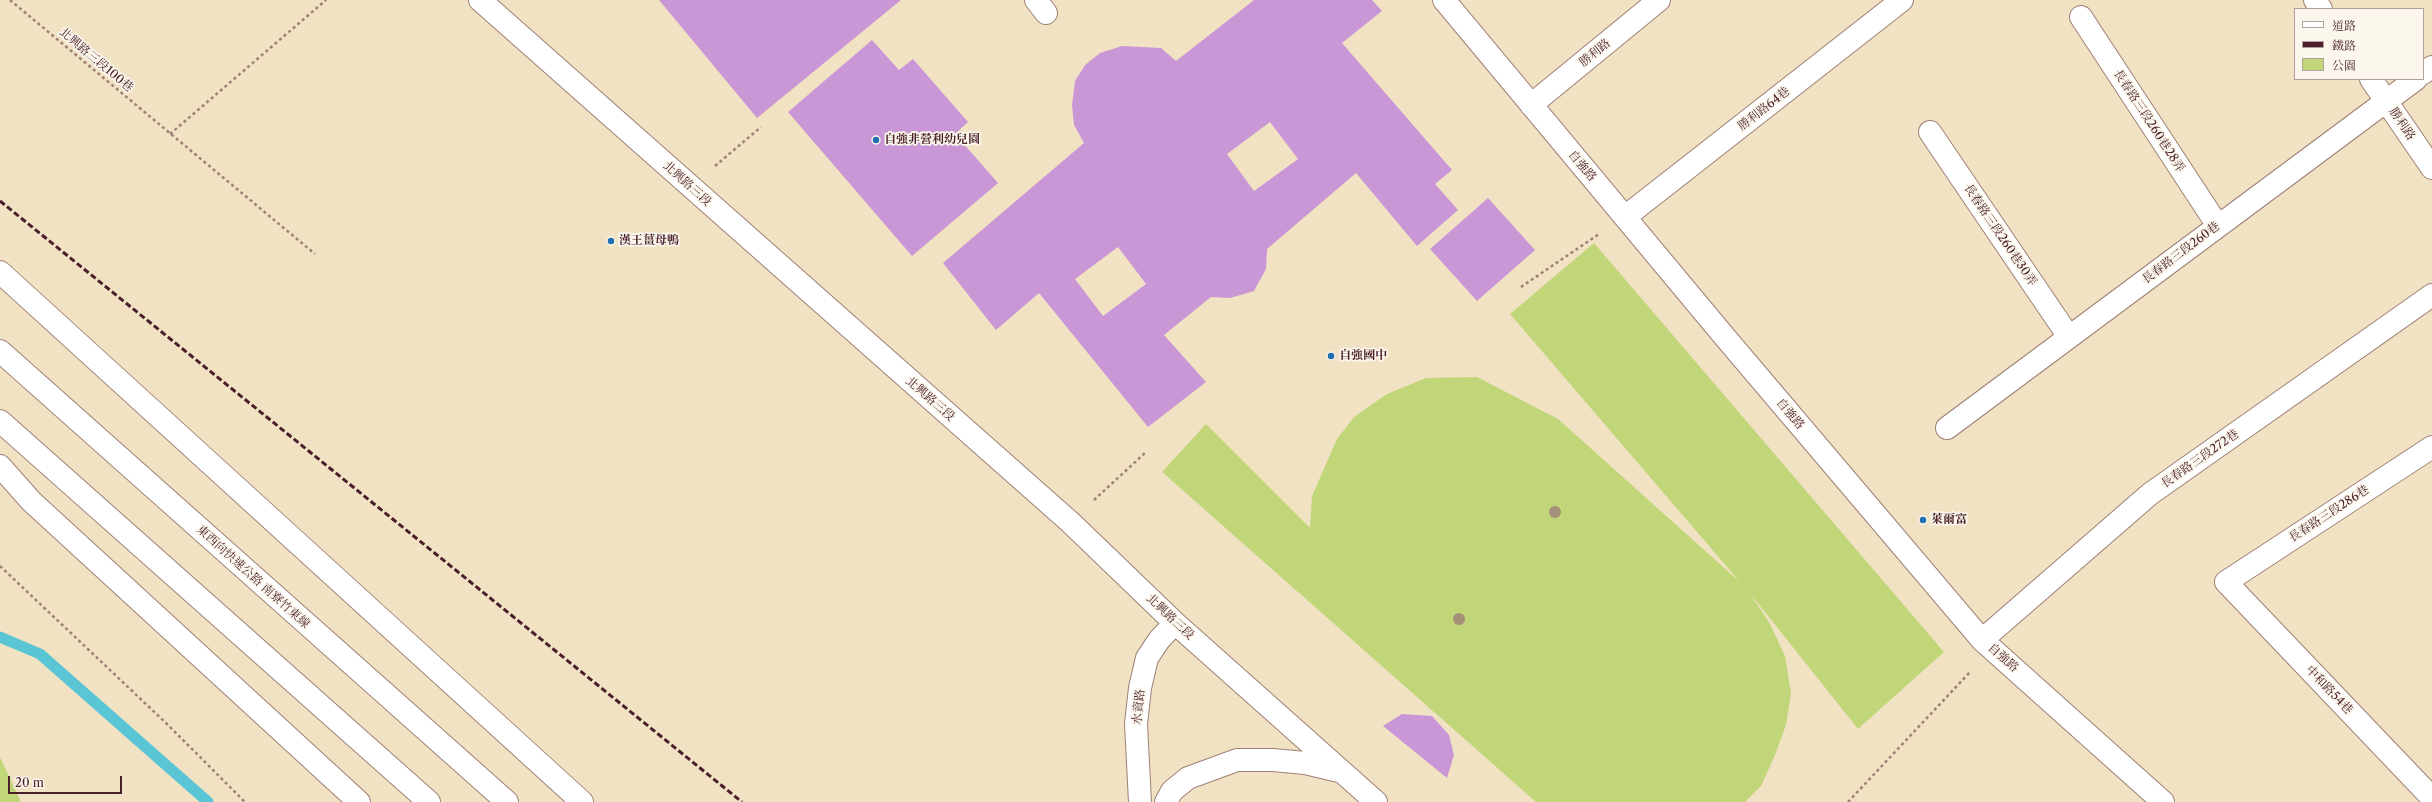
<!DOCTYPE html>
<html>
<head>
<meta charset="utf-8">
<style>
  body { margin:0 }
  #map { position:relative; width:2432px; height:802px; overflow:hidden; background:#f1e2c3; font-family:"Libre Caslon Text","Noto Serif TC",serif }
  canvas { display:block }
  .legend { position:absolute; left:2294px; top:8px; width:130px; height:72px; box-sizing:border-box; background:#fbf7ec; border:1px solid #b4a19f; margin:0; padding:5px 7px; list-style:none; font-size:12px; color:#4a1f2b }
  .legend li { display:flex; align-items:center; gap:8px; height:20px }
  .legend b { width:20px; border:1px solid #b4a19f }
  .scale { position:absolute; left:8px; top:776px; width:114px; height:18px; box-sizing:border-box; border:2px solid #4a1f2b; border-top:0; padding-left:5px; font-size:12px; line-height:14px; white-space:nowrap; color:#4a1f2b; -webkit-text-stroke:3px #fbf7ec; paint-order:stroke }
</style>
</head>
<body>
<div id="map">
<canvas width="2432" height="802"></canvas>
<ul class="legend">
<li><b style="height:5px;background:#fff"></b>道路</li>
<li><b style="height:5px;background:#4a1f2b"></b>鐵路</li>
<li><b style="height:11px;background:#c1d679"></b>公園</li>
</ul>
<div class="scale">20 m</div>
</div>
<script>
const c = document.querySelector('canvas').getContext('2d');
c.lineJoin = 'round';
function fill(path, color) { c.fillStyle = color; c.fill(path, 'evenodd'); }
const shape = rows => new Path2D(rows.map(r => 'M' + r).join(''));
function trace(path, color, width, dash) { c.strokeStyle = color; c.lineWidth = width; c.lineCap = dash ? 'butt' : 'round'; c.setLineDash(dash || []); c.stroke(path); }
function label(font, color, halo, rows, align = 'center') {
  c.font = font + ' "Libre Caslon Text","Noto Serif TC",serif'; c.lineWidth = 3.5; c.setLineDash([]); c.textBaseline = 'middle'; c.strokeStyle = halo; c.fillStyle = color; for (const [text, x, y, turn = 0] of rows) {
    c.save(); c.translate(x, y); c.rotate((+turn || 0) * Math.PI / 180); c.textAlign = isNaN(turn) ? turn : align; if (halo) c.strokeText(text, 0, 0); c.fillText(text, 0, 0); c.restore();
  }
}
const green = shape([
  [1594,243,1944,652,1858,729,1749,592,1769,622,1785,656,1791,693,1786,725,1775,755,1761,786,1745,802,1536,802,1162,472,1206,424,1310,528,1312,496,1337,439,1354,417,1387,394,1426,378,1477,377,1558,419,1740,582,1510,314],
  [0,757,21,802,0,802]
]);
const stream = shape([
  [0,637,40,654,208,802]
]);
const building = shape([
  [659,0,901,0,757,118],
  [1254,0,1372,0,1382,11,1342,43,1452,170,1435,184,1458,210,1417,246,1356,173,1267,249,1266,269,1254,291,1230,298,1211,297,1164,335,1206,382,1148,427,1039,293,996,330,943,263,1084,143,1074,125,1072,105,1075,81,1085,65,1100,53,1122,46,1161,48,1176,61],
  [1270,122,1298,159,1254,191,1227,154],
  [1118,247,1146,284,1103,316,1075,279],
  [872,40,899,70,913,59,968,122,955,134,998,183,912,256,788,112],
  [1488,198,1535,250,1477,301,1430,249],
  [1402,714,1432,716,1449,735,1454,755,1447,778,1383,726]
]);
const path = shape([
  [10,0,315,254],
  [170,134,326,0],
  [715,166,761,127],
  [1521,287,1599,234],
  [1094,500,1146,452],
  [0,566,166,723,245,802],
  [1848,802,1971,671]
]);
const minor = shape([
  [480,0,1070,522,1175,623,1376,802],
  [1036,0,1046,13],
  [1444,0,1724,336,1982,640,2163,802],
  [2315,0,2321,9],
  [2081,17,2218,226],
  [2423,73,2432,67],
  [2371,79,2432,168],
  [1531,105,1659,0],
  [1930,132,2069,337],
  [1625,217,1902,0],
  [1947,428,2416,79],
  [2432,447,2226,582,2432,798],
  [1982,640,2150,494,2432,295],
  [1140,802,1136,724,1140,688,1147,658,1159,640,1175,623],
  [1166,802,1172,791,1188,778,1237,760,1273,760,1305,763,1339,771]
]);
const highway = shape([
  [0,272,582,802],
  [0,351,507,802],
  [0,421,429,802],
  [0,466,31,501,359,802]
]);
const rail = shape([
  [0,201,742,802]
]);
const trees = [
  [1555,512],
  [1459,619]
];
const markers = [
  [876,140,4,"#1f6fb2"],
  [611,241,4,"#1f6fb2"],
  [1331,356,4,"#1f6fb2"],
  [1923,520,4,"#1f6fb2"]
];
const streetNames = [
  ["勝利路",1595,53,-39],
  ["北興路三段100巷",96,60,40],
  ["勝利路64巷",1764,109,-38],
  ["長春路三段260巷28弄",2149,121,57],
  ["勝利路",2402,124,56],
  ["自強路",1582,166,50],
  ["北興路三段",687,184,42],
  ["長春路三段260巷30弄",2000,235,56],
  ["長春路三段260巷",2181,253,-37],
  ["北興路三段",930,399,41],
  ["自強路",1790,414,50],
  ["長春路三段272巷",2200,459,-35],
  ["長春路三段286巷",2329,514,-33],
  ["東西向快速公路 南寮竹東線",253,577,42],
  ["北興路三段",1170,617,43],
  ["自強路",2003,658,42],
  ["中和路54巷",2329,690,46],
  ["水資路",1139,707,-84]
];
const poiNames = [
  ["自強非營利幼兒園",884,140],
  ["漢王薑母鴨",619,241],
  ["自強國中",1339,356],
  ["萊爾富",1931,520]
];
fill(green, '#c1d679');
trace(stream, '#5ac5d5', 11);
fill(building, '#ca97d6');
trace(minor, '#9e8077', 24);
trace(highway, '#9e8077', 24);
trace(path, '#9e8077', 2.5, [3, 3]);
trace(minor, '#fff', 22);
trace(highway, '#fff', 22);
trace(rail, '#4a1f2b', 3, [6, 3]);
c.fillStyle = '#a6907a';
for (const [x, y] of trees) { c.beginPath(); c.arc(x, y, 6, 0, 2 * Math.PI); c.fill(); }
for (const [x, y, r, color] of markers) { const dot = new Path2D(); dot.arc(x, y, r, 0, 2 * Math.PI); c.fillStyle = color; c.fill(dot); trace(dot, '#fbf7ec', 1.5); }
label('12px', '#4a1f2b', '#fbf7ec', streetNames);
label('bold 12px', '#4a1f2b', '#fbf7ec', poiNames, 'left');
</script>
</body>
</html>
